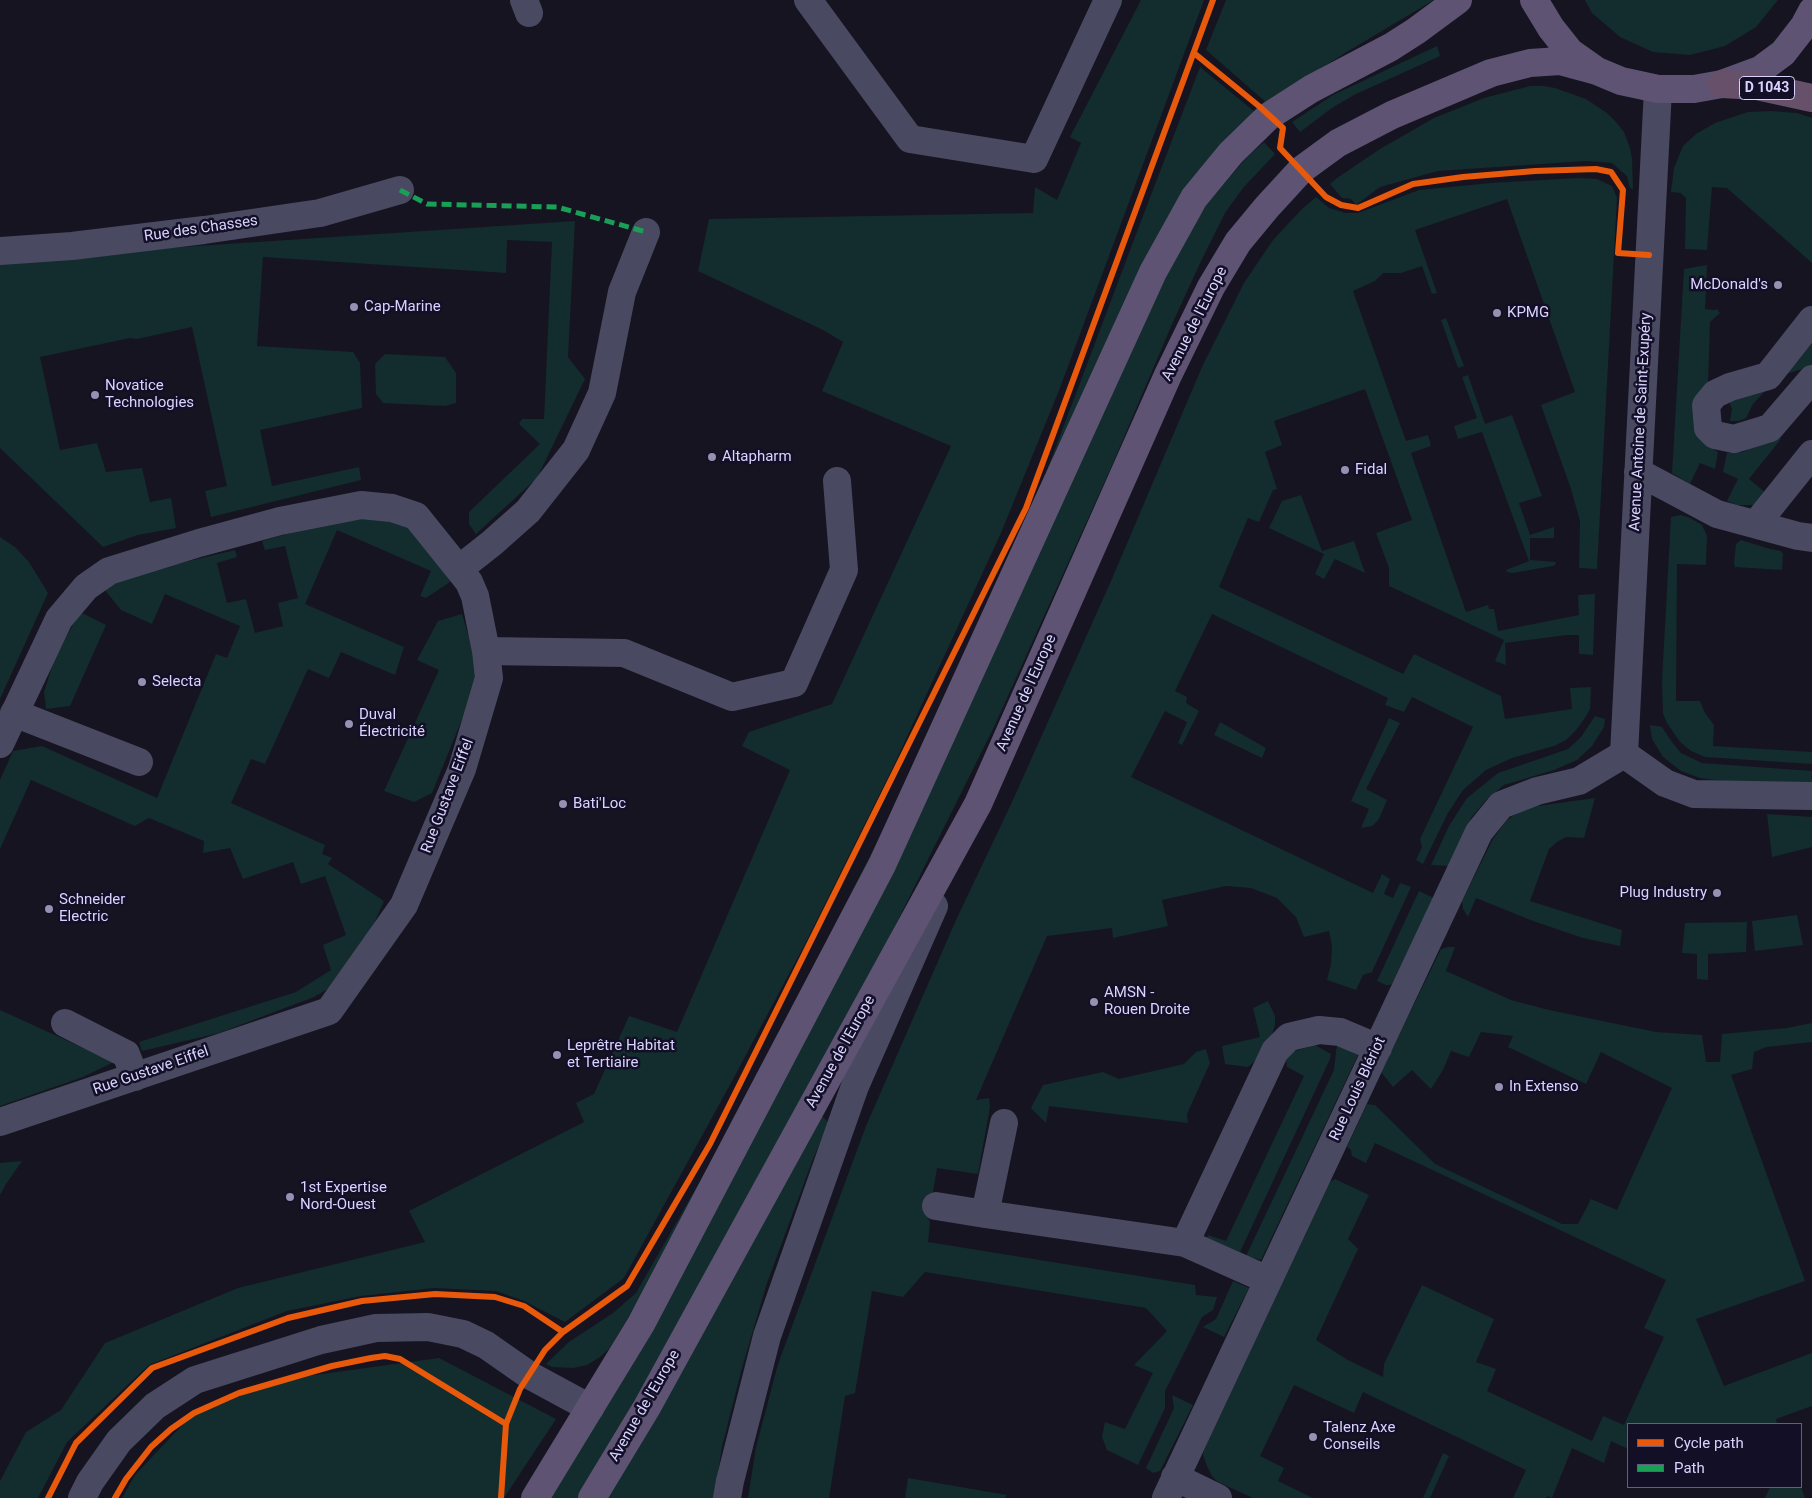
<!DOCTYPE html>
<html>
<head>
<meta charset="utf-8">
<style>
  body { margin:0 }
  #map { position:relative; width:1812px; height:1498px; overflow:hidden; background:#161421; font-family:Roboto,sans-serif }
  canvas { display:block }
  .legend { position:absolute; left:1627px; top:1423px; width:175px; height:65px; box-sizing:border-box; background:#130f26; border:1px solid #625e7d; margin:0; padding:6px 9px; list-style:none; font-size:15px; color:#d9d4ff }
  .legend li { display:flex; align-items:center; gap:10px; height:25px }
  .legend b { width:25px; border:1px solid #625e7d }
</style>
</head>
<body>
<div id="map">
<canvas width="1812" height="1498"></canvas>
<ul class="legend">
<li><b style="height:6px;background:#e8590c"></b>Cycle path</li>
<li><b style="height:6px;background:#1a9f57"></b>Path</li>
</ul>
</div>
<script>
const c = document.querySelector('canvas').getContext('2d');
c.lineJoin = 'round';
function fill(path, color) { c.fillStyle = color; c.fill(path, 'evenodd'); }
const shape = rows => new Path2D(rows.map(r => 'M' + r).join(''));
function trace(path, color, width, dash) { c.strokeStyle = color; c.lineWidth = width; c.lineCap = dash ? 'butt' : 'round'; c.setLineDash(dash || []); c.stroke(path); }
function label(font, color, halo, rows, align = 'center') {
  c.font = font + ' Roboto,sans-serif'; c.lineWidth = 5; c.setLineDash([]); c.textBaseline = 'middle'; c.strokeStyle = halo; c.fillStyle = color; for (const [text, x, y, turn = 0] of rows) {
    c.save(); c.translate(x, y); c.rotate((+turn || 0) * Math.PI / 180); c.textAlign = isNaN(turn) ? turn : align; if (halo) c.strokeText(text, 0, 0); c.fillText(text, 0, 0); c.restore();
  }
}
const green = shape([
  [1141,0,1204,0,1060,388,1001,533,894,765,805,944,731,1083,624,1278,565,1322,524,1301,496,1291,434,1288,361,1296,287,1311,149,1365,67,1442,38,1498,0,1498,0,1481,26,1432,61,1410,105,1343,238,1288,425,1242,409,1211,584,1122,576,1103,594,1094,629,1016,677,1032,790,770,742,746,749,732,832,704,951,446,822,391,843,342,823,330,698,271,709,219,1033,213,1035,187,1057,200,1081,143,1070,137],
  [1226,0,1434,0,1345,53,1267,103,1206,50],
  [1585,0,1778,0,1756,27,1725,46,1690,55,1653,52,1620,37,1592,13],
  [1437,46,1440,56,1354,95,1332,108,1300,132,1292,122,1333,95],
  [1200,67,1255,112,1212,157,873,863,641,1296,610,1348,600,1357,587,1365,573,1368,552,1367,546,1364,569,1342,613,1313,636,1293,736,1118,898,801,1024,527,1049,465,1138,229],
  [1530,86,1544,86,1555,88,1586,99,1607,113,1616,122,1624,132,1630,148,1632,159,1633,189,1630,188,1627,176,1612,163,1586,161,1438,171,1380,187,1356,205,1351,199,1342,198,1330,184,1337,178,1380,149,1434,118,1484,98],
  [1772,111,1797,113,1812,118,1812,263,1727,188,1712,187,1707,250,1685,249,1686,198,1681,193,1671,192,1674,168,1683,146,1696,134,1715,123,1748,112],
  [1264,142,1275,154,1243,188,1225,213,1202,259,1173,322,1110,470,994,727,883,950,583,1498,544,1498,1064,492,1182,243,1207,204,1223,185,1248,156],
  [1578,178,1597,179,1612,186,1617,198,1597,569,1579,568,1580,521,1570,486,1541,405,1575,392,1507,199,1415,230,1437,293,1432,294,1422,266,1401,273,1383,273,1375,281,1353,291,1406,441,1428,435,1431,446,1411,453,1466,612,1488,605,1489,609,1494,609,1498,631,1579,615,1578,595,1595,594,1593,655,1579,654,1579,635,1567,635,1505,643,1506,665,1495,661,1504,640,1389,586,1389,568,1376,533,1412,520,1365,389,1274,421,1282,445,1265,452,1277,489,1273,490,1259,522,1248,518,1219,587,1403,674,1414,654,1501,696,1505,719,1572,709,1570,688,1591,687,1590,709,1585,718,1576,730,1566,740,1554,746,1512,758,1486,770,1463,790,1448,813,1423,864,1416,860,1422,847,1420,839,1473,727,1412,697,1404,712,1385,705,1388,698,1212,614,1175,691,1187,697,1186,703,1199,711,1182,745,1178,743,1187,722,1165,711,1131,777,1373,893,1382,874,1390,879,1384,894,1393,898,1400,883,1411,887,1372,972,1363,975,1356,990,1327,980,1331,964,1332,946,1329,931,1304,937,1296,917,1277,898,1251,888,1226,886,1162,900,1168,926,1113,938,1112,928,1047,936,976,1100,989,1098,990,1107,978,1174,937,1168,933,1192,924,1205,930,1222,928,1242,1195,1285,1196,1295,1217,1297,1213,1310,1202,1317,1165,1391,1165,1408,1138,1465,1107,1450,1102,1437,1105,1422,1125,1429,1153,1373,1134,1365,1167,1331,1146,1308,925,1272,903,1297,872,1291,855,1393,845,1396,829,1498,748,1498,756,1447,778,1364,866,1126,956,920,1012,802,1111,581,1202,367,1244,283,1273,240,1302,209,1316,197,1329,208,1346,213,1358,213,1419,190,1491,183],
  [575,221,568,357,585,379,537,478,476,534,469,524,469,512,540,444,519,424,522,419,544,419,552,242,507,240,506,273,263,257,257,346,353,352,360,363,362,408,260,430,272,486,359,467,361,480,211,517,205,491,227,486,192,327,137,339,130,338,40,357,60,450,97,443,106,472,142,468,150,502,171,498,176,528,138,535,103,547,0,448,0,259],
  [1707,265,1705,309,1714,310,1717,309,1720,313,1710,322,1708,385,1710,447,1718,452,1715,469,1700,463,1690,484,1672,473,1684,269],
  [1446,318,1464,366,1458,368,1441,320],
  [1812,339,1812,366,1786,374],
  [385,354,445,357,456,373,456,403,445,406,383,403,376,394,375,364],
  [1468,375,1485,424,1512,415,1542,496,1519,503,1530,535,1554,527,1554,538,1530,538,1530,560,1556,562,1555,565,1553,566,1513,573,1507,572,1506,570,1529,561,1482,432,1458,439,1454,426,1477,418,1462,377],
  [1770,386,1753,404,1746,418,1739,421,1730,421,1732,409,1728,399],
  [1774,433,1781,439,1749,479,1767,494,1760,501,1754,505,1737,505,1727,501,1738,479,1723,472,1727,453,1743,452,1756,445],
  [1301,495,1322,551,1354,541,1365,573,1335,559,1324,579,1315,574,1324,554,1269,528,1282,501],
  [367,514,405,524,434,547,450,582,426,598,420,596,431,571,337,530,305,604,404,647,395,675,341,652,329,678,308,669,265,764,251,759,231,803,325,845,322,854,332,858,328,864,384,901,360,955,340,982,314,997,219,1033,142,1051,139,1042,296,992,331,970,323,945,346,935,325,876,301,884,293,862,243,879,230,848,203,853,204,841,149,818,135,826,31,780,0,849,0,780,13,751,42,746,157,798,216,654,227,658,240,626,165,594,152,624,121,610,104,589,130,575,235,550,237,557,217,563,227,603,246,599,255,633,283,626,278,603,298,598,285,546,265,550,262,541,343,518],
  [1681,515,1690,518,1702,525,1707,536,1706,565,1677,564,1676,701,1700,701,1705,713,1714,725,1713,746,1812,752,1812,764,1705,757,1691,751,1680,742,1667,723,1663,714,1662,680,1671,517],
  [0,537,15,547,29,562,48,593,0,699],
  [1741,540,1770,549,1781,551,1783,554,1782,570,1735,567,1734,563,1736,544],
  [80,612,106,625,70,706,46,709,44,692,55,657],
  [462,614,476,660,474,690,432,793,414,802,384,791,439,670,417,660,438,621],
  [1595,716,1605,719,1604,727,1592,746,1577,760,1554,770,1504,785,1486,800,1471,818,1448,866,1431,865,1449,826,1467,798,1498,773,1568,749,1581,737],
  [1389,718,1400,723,1366,789,1387,800,1379,819,1372,826,1361,828,1369,809,1351,801],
  [1220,722,1266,748,1262,758,1214,735],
  [1650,725,1662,727,1672,742,1681,753,1702,763,1812,771,1812,786,1724,781,1700,778,1681,771,1663,757,1652,739],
  [1595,798,1584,838,1566,837,1557,842,1549,849,1530,901,1622,930,1620,946,1583,938,1533,921,1476,898,1468,917,1463,909,1462,901,1493,839,1506,821,1523,808],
  [1767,814,1812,817,1812,847,1772,857],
  [1419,891,1434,898,1393,982,1390,985,1386,985,1377,981],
  [1797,915,1803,945,1755,951,1752,921],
  [1747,922,1746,952,1708,954,1708,980,1697,979,1697,954,1682,953,1685,923],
  [1448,947,1455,947,1446,971,1511,1000,1549,1010,1656,1032,1702,1035,1706,1062,1720,1062,1722,1034,1787,1028,1812,1023,1812,1042,1766,1047,1754,1052,1752,1069,1731,1075,1805,1281,1696,1319,1724,1386,1812,1353,1812,1406,1776,1419,1777,1424,1628,1424,1628,1449,1611,1441,1604,1463,1572,1448,1552,1498,1547,1496,1546,1498,1513,1498,1526,1470,1363,1392,1354,1413,1294,1385,1260,1456,1284,1468,1278,1481,1313,1498,1253,1498,1218,1482,1212,1476,1207,1466,1203,1455,1204,1450,1330,1182,1335,1179,1369,1195,1348,1239,1358,1249,1316,1340,1348,1360,1383,1377,1384,1364,1422,1285,1494,1319,1476,1362,1496,1369,1487,1391,1592,1441,1603,1416,1624,1425,1664,1337,1644,1328,1666,1280,1375,1143,1366,1163,1352,1156,1351,1150,1347,1147,1367,1104,1375,1105,1435,1164,1562,1224,1578,1224,1591,1199,1617,1210,1672,1088,1601,1052,1586,1084,1508,1047,1513,1036,1481,1032,1469,1057,1451,1051,1443,1070,1431,1089,1412,1070,1393,1087,1381,1072,1441,949],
  [1268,1001,1275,1016,1275,1025,1270,1041,1262,1055,1248,1067,1225,1064,1222,1046,1260,1037,1253,1008],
  [0,1010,114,1062,83,1077,0,1106],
  [1337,1044,1358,1055,1261,1260,1246,1256,1334,1070],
  [1315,1045,1331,1054,1330,1059,1240,1252,1207,1238,1208,1235,1226,1241,1304,1076,1287,1067,1286,1059,1292,1052],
  [1206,1049,1210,1063,1187,1114,1188,1123,1049,1106,1046,1123,1031,1108,1043,1085,1103,1072,1119,1079,1184,1064,1196,1052],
  [817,1117,823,1117,829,1123,813,1159,767,1283,742,1368,722,1447,714,1498,603,1498],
  [22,1161,6,1184,0,1195,0,1163],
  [1233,1281,1249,1288,1224,1337,1203,1327,1216,1319],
  [439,1358,556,1419,504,1498,122,1498,135,1475,189,1418,278,1380],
  [1172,1395,1193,1405,1160,1471,1153,1473,1146,1468,1174,1408],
  [1443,1453,1449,1456,1430,1498,1423,1498],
  [908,1478,1007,1495,1005,1498,905,1498],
  [1770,1487,1801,1487,1805,1498,1765,1498]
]);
const minor = shape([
  [524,0,529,13],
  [808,0,910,139,1034,159,1108,0],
  [0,251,72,246,204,230,320,213,400,190],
  [1812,320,1768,376,1730,387,1715,394,1706,405,1708,428,1715,435,1734,439,1770,428,1812,379],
  [1638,472,1717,514,1798,536,1812,538],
  [1756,524,1812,454],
  [459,569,492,543,528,511,576,450,602,393,622,292,646,232],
  [486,651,624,653,732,697,794,683,844,570,837,481],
  [14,713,139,762],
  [0,744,59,619,86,587,109,571,199,543,280,521,361,505,392,508,416,516,469,582,475,596,486,651,489,678,462,769,404,905,329,1011,0,1122],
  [1624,754,1658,89],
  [1624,754,1665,783,1694,794,1812,796],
  [65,1023,126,1054,135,1077],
  [936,1206,985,1214,1004,1123],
  [985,1214,1185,1243],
  [1268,1280,1185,1243,1275,1051,1289,1037,1319,1030,1340,1032,1378,1048],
  [1175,1477,1218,1498],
  [82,1498,90,1482,119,1441,155,1406,195,1380,321,1340,376,1328,428,1327,463,1334,486,1345,529,1375,590,1408],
  [727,1498,730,1481,767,1336,855,1086,934,906],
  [1166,1498,1479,832,1501,805,1537,791,1579,781,1624,754]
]);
const major = shape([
  [1534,0,1551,28,1570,52,1597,71,1621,81,1658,89,1694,89,1722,84,1760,70,1783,53,1804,26,1812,11],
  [535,1498,641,1324,882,865,1153,272,1194,198,1231,153,1269,116,1311,89,1391,47,1416,31,1458,0],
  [592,1498,647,1407,978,804,1168,375,1211,287,1238,242,1267,207,1301,170,1338,143,1392,115,1491,73,1530,63,1560,61,1597,71]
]);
const highway = shape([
  [1722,84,1757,86,1812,98]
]);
const quiet = shape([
  [400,190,427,204,557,207,646,232]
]);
const cycleway = shape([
  [1194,53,1260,107,1283,128,1280,148,1326,197,1341,205,1358,208,1413,184,1463,177,1535,171,1596,169,1611,172,1623,190,1618,253,1649,255],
  [48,1498,76,1443,152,1368,288,1318,362,1301,435,1294,495,1297,524,1306,563,1332],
  [115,1498,126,1479,151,1447,171,1429,194,1413,239,1393,332,1366,371,1358,385,1356,400,1359,506,1424],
  [501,1498,506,1424,520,1389,545,1350,563,1332,627,1286,710,1144,1026,508,1213,0]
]);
const markers = [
  [1778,285,5,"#9591b1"],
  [354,307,5,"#9591b1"],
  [1497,313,5,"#9591b1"],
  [95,395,5,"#9591b1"],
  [712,457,5,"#9591b1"],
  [1345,470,5,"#9591b1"],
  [142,682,5,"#9591b1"],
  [349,724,5,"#9591b1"],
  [563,804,5,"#9591b1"],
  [1717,893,5,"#9591b1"],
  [49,909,5,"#9591b1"],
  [1094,1002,5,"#9591b1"],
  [557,1055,5,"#9591b1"],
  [1499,1087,5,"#9591b1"],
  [290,1197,5,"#9591b1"],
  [1313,1437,5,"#9591b1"]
];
const shields = [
  [1767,88,55]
];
const shieldNames = [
  ["D 1043",1767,88]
];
const streetNames = [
  ["Rue des Chasses",201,229,-8],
  ["Avenue de l'Europe",1195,324,-63],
  ["Avenue Antoine de Saint-Exupéry",1641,422,-87],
  ["Avenue de l'Europe",1027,693,-66],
  ["Rue Gustave Eiffel",448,796,-69],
  ["Avenue de l'Europe",841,1052,-61],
  ["Rue Gustave Eiffel",151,1071,-19],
  ["Rue Louis Blériot",1358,1089,-65],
  ["Avenue de l'Europe",645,1406,-60]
];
const poiNames = [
  ["McDonald's",1768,285,"right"],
  ["Cap-Marine",364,307],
  ["KPMG",1507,313],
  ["Novatice",105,386],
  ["Technologies",105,403],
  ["Altapharm",722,457],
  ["Fidal",1355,470],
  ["Selecta",152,682],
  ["Duval",359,715],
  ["Électricité",359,732],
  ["Bati'Loc",573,804],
  ["Plug Industry",1707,893,"right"],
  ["Schneider",59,900],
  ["Electric",59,917],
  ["AMSN -",1104,993],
  ["Rouen Droite",1104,1010],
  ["Leprêtre Habitat",567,1046],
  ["et Tertiaire",567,1063],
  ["In Extenso",1509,1087],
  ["1st Expertise",300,1188],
  ["Nord-Ouest",300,1205],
  ["Talenz Axe",1323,1428],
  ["Conseils",1323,1445]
];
fill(green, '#132c2d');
trace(minor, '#4a4962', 28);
trace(major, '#5e5373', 28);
trace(highway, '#67516a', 28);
trace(quiet, '#1a9f57', 5, [10, 5]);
trace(cycleway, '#e8590c', 6);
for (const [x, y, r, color] of markers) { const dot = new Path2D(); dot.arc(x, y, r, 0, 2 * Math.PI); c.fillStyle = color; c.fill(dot); trace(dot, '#130f26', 2); }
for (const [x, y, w] of shields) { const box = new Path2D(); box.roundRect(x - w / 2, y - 11.5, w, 23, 4); c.fillStyle = '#130f26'; c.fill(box); trace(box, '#d9d4ff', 1); }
label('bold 14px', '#d9d4ff', null, shieldNames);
label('15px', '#d9d4ff', '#130f26', streetNames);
label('15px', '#d9d4ff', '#130f26', poiNames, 'left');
</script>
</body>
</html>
